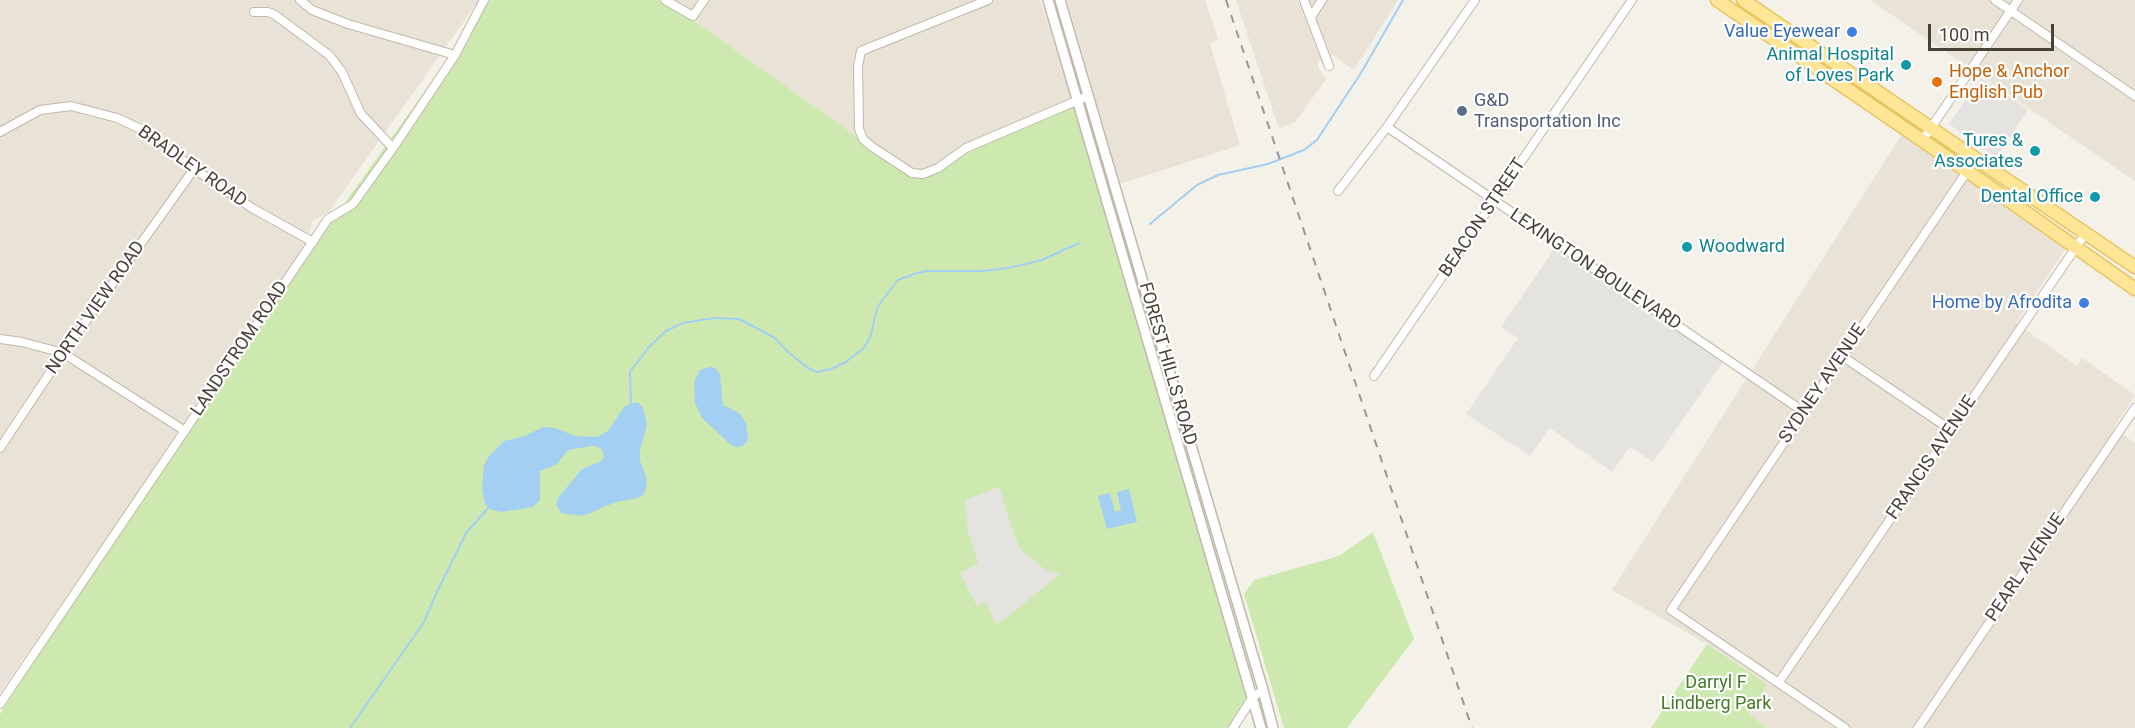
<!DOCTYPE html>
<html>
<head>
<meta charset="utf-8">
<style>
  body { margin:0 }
  #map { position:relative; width:2135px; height:728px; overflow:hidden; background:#f4f1e8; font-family:Roboto,sans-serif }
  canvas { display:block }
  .scale { position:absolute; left:1928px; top:24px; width:126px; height:27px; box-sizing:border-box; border:3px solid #484236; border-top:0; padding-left:8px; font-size:18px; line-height:21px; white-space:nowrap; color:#484236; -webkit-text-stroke:4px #fff; paint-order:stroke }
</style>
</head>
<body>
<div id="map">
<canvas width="2135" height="728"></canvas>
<div class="scale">100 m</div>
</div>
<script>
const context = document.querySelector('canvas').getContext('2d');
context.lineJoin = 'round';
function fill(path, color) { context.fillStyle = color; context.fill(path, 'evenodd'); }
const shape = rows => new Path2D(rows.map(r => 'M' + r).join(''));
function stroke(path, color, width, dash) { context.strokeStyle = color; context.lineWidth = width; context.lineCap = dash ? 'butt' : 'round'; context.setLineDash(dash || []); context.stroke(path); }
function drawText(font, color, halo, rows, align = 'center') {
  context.font = font + ' Roboto,sans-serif'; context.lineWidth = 4.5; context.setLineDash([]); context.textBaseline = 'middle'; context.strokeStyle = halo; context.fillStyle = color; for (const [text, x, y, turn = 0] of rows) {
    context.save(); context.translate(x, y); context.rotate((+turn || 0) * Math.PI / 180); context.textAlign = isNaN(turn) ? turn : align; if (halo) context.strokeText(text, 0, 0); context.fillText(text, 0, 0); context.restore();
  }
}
fill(shape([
  [0,0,479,0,328,213,313,220,304,247,295,264,0,693],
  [661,0,1040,0,1074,103,915,178,700,25],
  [1067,0,1205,0,1218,39,1210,44,1240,145,1120,184],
  [1236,0,1398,0,1354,70,1333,55,1319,61,1318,67,1322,74,1327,78,1295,122,1279,129],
  [1870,0,2135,0,2135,181],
  [1902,134,2066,248,2016,323,2077,366,2082,358,2135,395,2114,428,2135,443,2135,728,1767,728,1748,715,1767,684,1707,644,1612,590]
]), '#e8e3d6');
fill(shape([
  [490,0,661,0,700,25,915,178,1074,103,1250,700,1230,728,0,728,0,714,132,509,301,264],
  [1373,532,1414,639,1347,728,1284,728,1244,594,1254,580,1339,556],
  [1707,644,1767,684,1749,715,1767,728,1651,728]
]), '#cde9b0');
fill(shape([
  [1981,77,2028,110,1996,157,1949,124],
  [1557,245,1725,359,1653,462,1630,447,1612,472,1550,428,1530,456,1466,414,1518,338,1501,327],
  [999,487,1015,537,1021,550,1046,570,1060,574,1006,618,995,624,986,601,977,606,960,573,978,563,968,531,965,500]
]), '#e5e3e0');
fill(shape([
  [710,367,715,368,720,374,723,405,739,413,746,423,748,440,743,446,735,447,729,443,702,418,699,412,695,403,694,382,700,370],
  [635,402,640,404,643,408,647,424,640,450,640,461,646,476,647,484,644,494,638,498,616,502,583,516,561,513,556,504,559,497,582,469,600,462,604,457,602,450,598,447,592,446,568,450,557,464,540,471,540,500,533,507,501,512,489,509,485,504,482,488,484,465,489,456,504,441,525,436,543,427,555,428,575,436,597,437,608,431,624,407],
  [1129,489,1137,522,1107,529,1098,496,1110,493,1115,512,1121,510,1117,492]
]), '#a3cff2');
stroke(shape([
  [1150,224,1197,185,1218,175,1268,164,1304,150,1317,140,1361,73,1403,0],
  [631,406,630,372,649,347,666,331,683,323,714,318,739,319,775,338,787,351,808,368,817,372,831,369,846,362,864,348,870,337,878,306,898,280,917,273,927,271,982,271,1008,268,1042,260,1079,243],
  [350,728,424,622,436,594,466,533,490,506]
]), '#a3cff2', 2);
const minor = shape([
  [300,0,312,10,348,24,455,55],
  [665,0,693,16,704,0],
  [988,0,861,51,858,66,859,129,863,139,871,146,912,173,923,174,938,168,966,148,1088,96],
  [1304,0,1329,66],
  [1995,0,2135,96],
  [254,12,268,12,275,15,329,55,342,72,361,114,393,148],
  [1311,17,1322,0],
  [1387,127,1804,412],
  [0,132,40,110,71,106,117,118,145,131,194,169,252,208,313,242],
  [1922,141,2018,0],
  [1338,191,1387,127,1475,0],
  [0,339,22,342,63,353,185,431],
  [1842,356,1951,430],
  [1374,376,1632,0],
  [0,448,63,353,194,169],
  [1779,682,2085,234],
  [0,704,328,219,353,204,393,148,455,55,484,0],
  [1233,728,1253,697,1263,690],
  [1845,728,1671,610,1976,158],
  [1918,728,2135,408]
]);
const tertiary = shape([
  [1048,0,1261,728],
  [1060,0,1263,690,1273,728]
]);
const primary = shape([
  [1717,0,1967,171,2135,289],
  [1743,0,2135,267]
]);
stroke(minor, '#c0b9aa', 10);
stroke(tertiary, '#c0b9aa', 12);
stroke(primary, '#e7c563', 15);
stroke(minor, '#fff', 8);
stroke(tertiary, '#fff', 9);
stroke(primary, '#ffe596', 12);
stroke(shape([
  [1226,0,1472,728]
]), '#979797', 2, [8, 8]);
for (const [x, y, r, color] of [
  [1852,32,6,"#3f7fe0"],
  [1906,65,6,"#0f9aa8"],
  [1937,82,6,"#e8710a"],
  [1462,111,6,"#5c6f8a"],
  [2035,151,6,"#0f9aa8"],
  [2095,197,6,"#0f9aa8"],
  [1687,247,6,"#0f9aa8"],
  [2084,303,6,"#3f7fe0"]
]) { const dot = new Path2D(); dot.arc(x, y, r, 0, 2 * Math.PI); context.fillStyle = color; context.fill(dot); stroke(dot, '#fff', 2); }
drawText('18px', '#366cbe', '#fff', [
  ["Value Eyewear",1840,32],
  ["Home by Afrodita",2072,303]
], 'right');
drawText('18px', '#0d838f', '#fff', [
  ["Animal Hospital",1894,55],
  ["of Loves Park",1894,76],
  ["Tures &",2023,141],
  ["Associates",2023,162],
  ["Dental Office",2083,197],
  ["Woodward",1699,247,"left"]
], 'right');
drawText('18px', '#c56008', '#fff', [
  ["Hope & Anchor",1949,72],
  ["English Pub",1949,93]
], 'left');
drawText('18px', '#4e5e75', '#fff', [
  ["G&D",1474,101],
  ["Transportation Inc",1474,122]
], 'left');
drawText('18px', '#484236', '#fff', [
  ["BRADLEY ROAD",192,167,35],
  ["BEACON STREET",1483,218,-56],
  ["LEXINGTON BOULEVARD",1595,270,34],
  ["NORTH VIEW ROAD",96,308,-55],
  ["LANDSTROM ROAD",240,349,-56],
  ["FOREST HILLS ROAD",1167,364,74],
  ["SYDNEY AVENUE",1823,384,-56],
  ["FRANCIS AVENUE",1932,458,-56],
  ["PEARL AVENUE",2026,568,-56]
]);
drawText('18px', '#447c28', '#fff', [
  ["Darryl F",1716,683],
  ["Lindberg Park",1716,704]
]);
</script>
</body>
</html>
